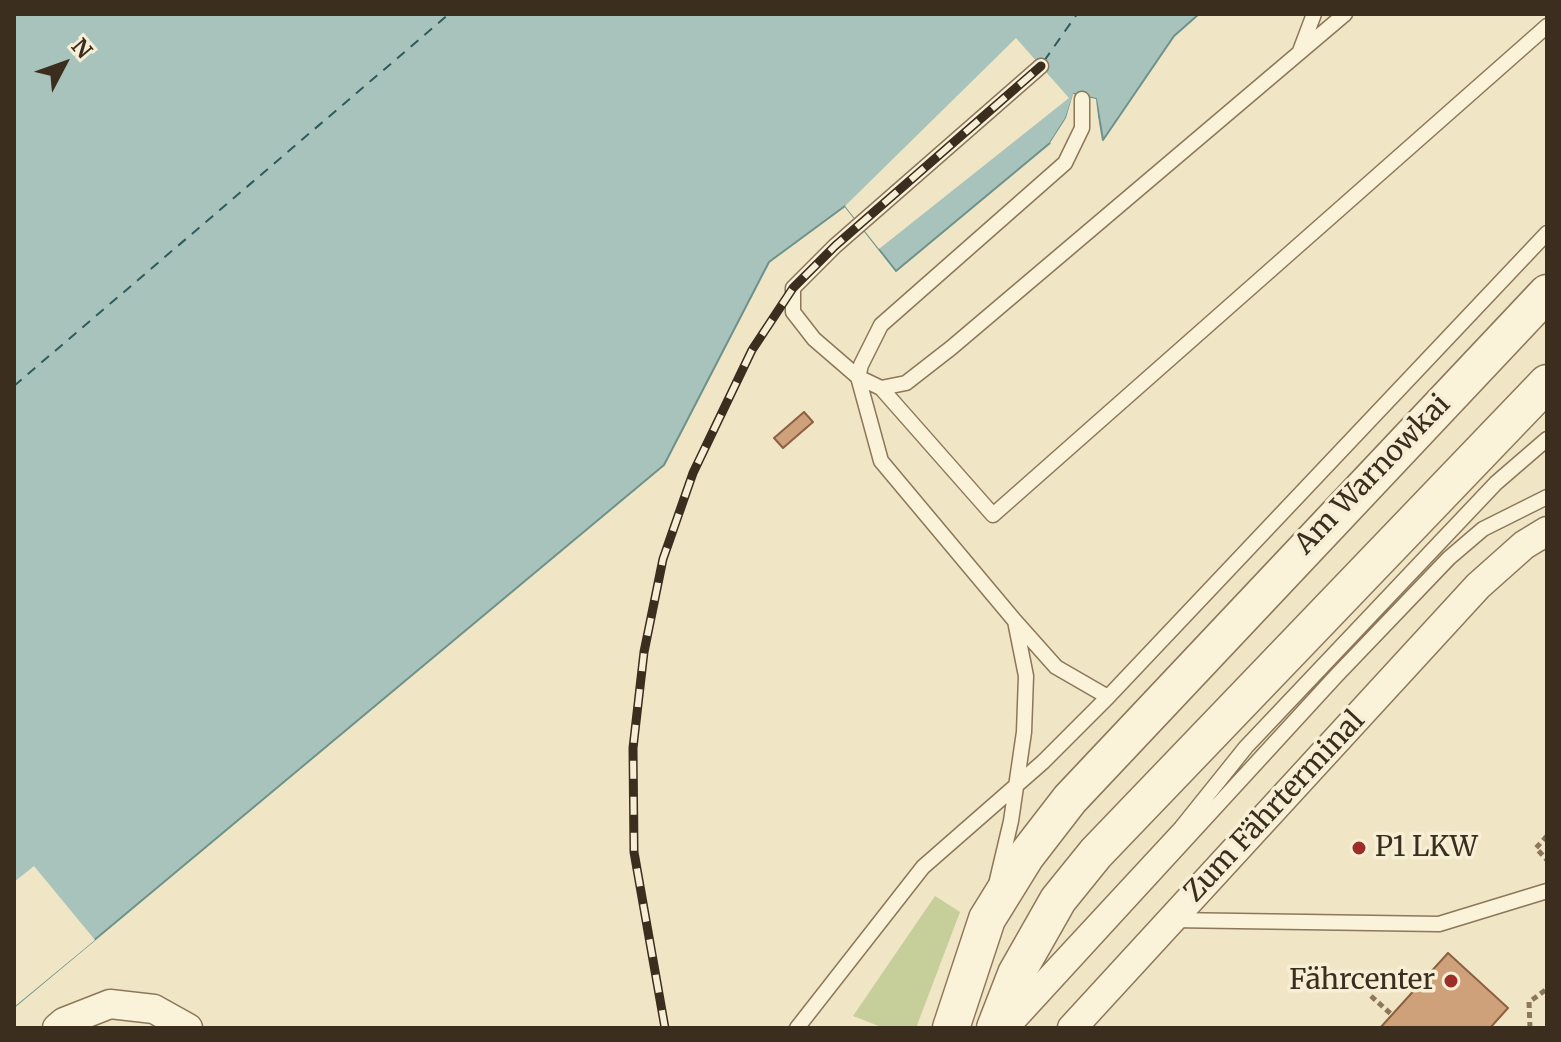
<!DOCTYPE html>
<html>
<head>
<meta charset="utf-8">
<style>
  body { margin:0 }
  #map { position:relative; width:1561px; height:1042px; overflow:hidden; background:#f0e5c5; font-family:Merriweather,serif }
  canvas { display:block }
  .frame { position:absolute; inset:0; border:16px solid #3b2e1f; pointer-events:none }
  .north { position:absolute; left:24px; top:24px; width:80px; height:80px; -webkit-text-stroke:6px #f7efd5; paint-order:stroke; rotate:49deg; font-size:22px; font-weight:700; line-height:32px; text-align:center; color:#3b2e1f }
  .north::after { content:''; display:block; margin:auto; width:28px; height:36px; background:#3b2e1f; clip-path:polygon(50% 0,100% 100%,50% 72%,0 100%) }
</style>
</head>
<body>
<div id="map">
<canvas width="1561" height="1042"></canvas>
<div class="frame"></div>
<div class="north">N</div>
</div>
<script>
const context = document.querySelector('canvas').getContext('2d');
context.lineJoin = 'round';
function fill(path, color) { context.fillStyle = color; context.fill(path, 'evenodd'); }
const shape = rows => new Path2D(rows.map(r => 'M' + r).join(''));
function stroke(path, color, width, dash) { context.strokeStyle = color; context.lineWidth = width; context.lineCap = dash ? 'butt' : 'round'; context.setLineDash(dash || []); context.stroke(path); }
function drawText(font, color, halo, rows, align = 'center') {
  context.font = font + ' Merriweather,serif'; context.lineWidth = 7; context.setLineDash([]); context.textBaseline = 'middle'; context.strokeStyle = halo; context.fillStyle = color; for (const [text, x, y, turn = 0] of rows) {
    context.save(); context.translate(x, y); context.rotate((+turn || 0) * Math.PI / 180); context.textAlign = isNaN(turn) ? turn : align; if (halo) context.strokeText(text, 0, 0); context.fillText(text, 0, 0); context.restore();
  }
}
fill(shape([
  [935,896,960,912,916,1028,884,1028,853,1016]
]), '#c6ce99');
const water = shape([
  [14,14,1199,14,1174,36,1103,140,1096,99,1074,94,1066,118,1050,143,896,271,845,206,769,262,664,465,14,1007,14,14]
]);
fill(water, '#a7c3bc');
stroke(water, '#6d928b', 2);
fill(shape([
  [1016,38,1069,98,879,249,845,206],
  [1073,94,1096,99,1101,144,1093,102,1076,98,1070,120,1054,145,1050,143,1066,118],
  [34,866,95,940,14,1007,14,882]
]), '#f0e5c5');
stroke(shape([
  [1044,61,1077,14],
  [14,386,449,14]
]), '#2e5b5b', 2, [10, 8]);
const building = shape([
  [804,412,813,422,783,448,774,438,804,412],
  [1448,953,1508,1008,1490,1028,1380,1028,1448,953]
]);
fill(building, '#cfa17a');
stroke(building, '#8c613f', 2);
const service = shape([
  [1300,51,1314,14],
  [1041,66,835,246,793,288,793,312,814,339,858,377,881,388,993,515,1547,26],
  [881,388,906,383,951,348,1345,14],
  [1015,621,1056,667,1108,697],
  [997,880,1011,821,1024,732,1026,676,1015,621,881,461,858,377,861,365,881,325,1065,163,1082,128,1082,99],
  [1171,920,1439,924,1547,891],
  [1017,1005,1181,828,1246,747,1496,483,1547,439],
  [797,1028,923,867,1043,762,1108,697,1547,233],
  [1013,1028,1336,676,1449,558,1483,529,1547,497]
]);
const minor = shape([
  [57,1028,64,1022,110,1004,154,1009,188,1028],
  [1072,1028,1478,586,1524,545,1547,531]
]);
const tertiary = shape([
  [951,1028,987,919,1026,856,1070,799,1547,293],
  [995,1028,1016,974,1058,900,1096,853,1547,383]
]);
stroke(service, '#8c775a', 17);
stroke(minor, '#8c775a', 31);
stroke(tertiary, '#8c775a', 39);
stroke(shape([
  [1547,836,1536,848,1547,860],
  [1371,996,1392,1015],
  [1530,1028,1529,1002,1547,989]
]), '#8c775a', 5, [6, 4]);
stroke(service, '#faf2d9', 14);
stroke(minor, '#faf2d9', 28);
stroke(tertiary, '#faf2d9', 36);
const rail = shape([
  [665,1028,634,852,633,748,644,652,663,559,693,473,752,350,793,288,835,246,1041,66]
]);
stroke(rail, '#3b2e1f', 9);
stroke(rail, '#f7efd5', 6, [18]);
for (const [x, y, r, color] of [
  [1359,848,8,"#9c2d29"],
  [1451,981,8,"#9c2d29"]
]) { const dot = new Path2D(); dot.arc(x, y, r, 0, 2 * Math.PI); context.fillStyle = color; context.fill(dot); stroke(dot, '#f7efd5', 3); }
drawText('28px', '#3b2e1f', '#f7efd5', [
  ["Am Warnowkai",1373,475,-46],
  ["Zum Fährterminal",1275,807,-47]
]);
drawText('28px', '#3b2e1f', '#f7efd5', [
  ["P1 LKW",1375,848],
  ["Fährcenter",1435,981,"right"]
], 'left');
</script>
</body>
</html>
